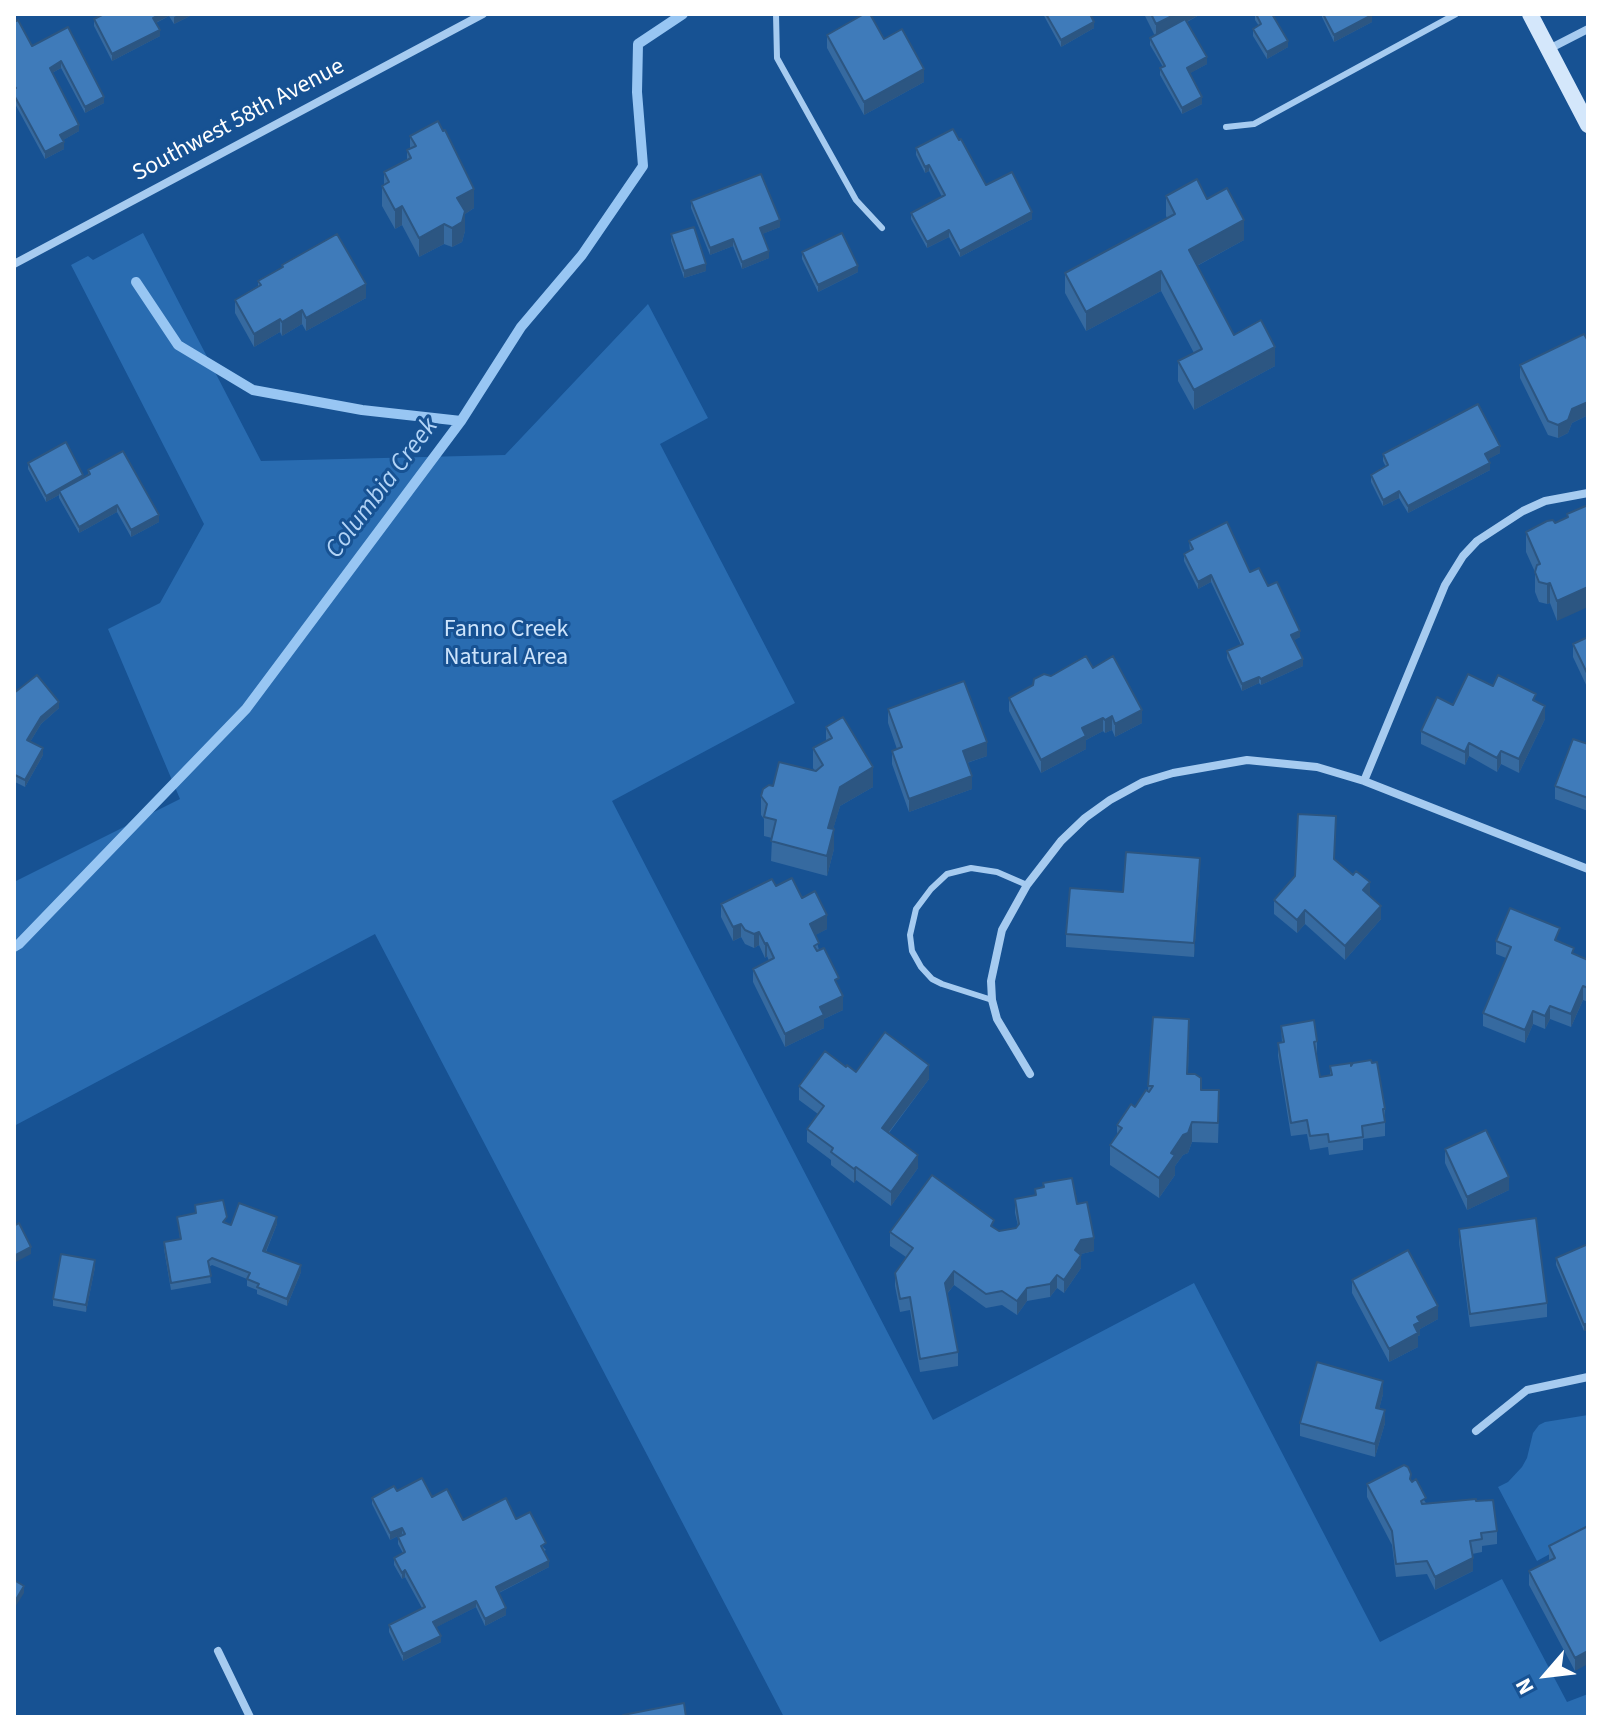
<!DOCTYPE html>
<html>
<head>
<meta charset="utf-8">
<style>
  body { margin:0 }
  #map { position:relative; width:1602px; height:1731px; overflow:hidden; background:#175293; font-family:"Source Sans 3",sans-serif }
  canvas { display:block }
  .frame { position:absolute; inset:0; border:16px solid #fff; pointer-events:none }
  .north { position:absolute; left:1506px; top:1635px; width:80px; height:80px; -webkit-text-stroke:6px #175293; paint-order:stroke; rotate:242deg; font-size:22px; font-weight:700; line-height:32px; text-align:center; color:#fff }
  .north::after { content:''; display:block; margin:auto; width:28px; height:36px; background:#fff; clip-path:polygon(50% 0,100% 100%,50% 72%,0 100%) }
</style>
</head>
<body>
<div id="map">
<canvas width="1602" height="1731"></canvas>
<div class="frame"></div>
<div class="north">N</div>
</div>
<script>
const context = document.querySelector('canvas').getContext('2d');
context.lineJoin = 'round';
function fill(path, color) { context.fillStyle = color; context.fill(path, 'evenodd'); }
const shape = rows => new Path2D(rows.map(r => 'M' + r).join(''));
function stroke(path, color, width, dash) { context.strokeStyle = color; context.lineWidth = width; context.lineCap = dash ? 'butt' : 'round'; context.setLineDash(dash || []); context.stroke(path); }
function drawText(font, color, halo, rows, align = 'center') {
  context.font = font + ' "Source Sans 3",sans-serif'; context.lineWidth = 6; context.setLineDash([]); context.textBaseline = 'middle'; context.strokeStyle = halo; context.fillStyle = color; for (const [text, x, y, turn = 0] of rows) {
    context.save(); context.translate(x, y); context.rotate((+turn || 0) * Math.PI / 180); context.textAlign = isNaN(turn) ? turn : align; if (halo) context.strokeText(text, 0, 0); context.fillText(text, 0, 0); context.restore();
  }
}
fill(shape([
  [143,233,261,461,505,455,648,304,708,418,660,444,795,703,612,801,933,1420,1194,1283,1380,1642,1502,1579,1567,1702,1588,1694,1588,1717,784,1717,375,934,14,1126,14,882,180,799,108,629,160,603,204,524,71,265,88,256,93,260],
  [1588,1415,1588,1533,1537,1561,1498,1487,1508,1482,1522,1467,1527,1458,1533,1433,1539,1425,1545,1422]
]), '#296cb1');
stroke(shape([
  [136,282,178,345,253,390,362,410,461,421],
  [14,947,19,944,246,709,461,421,521,327,582,255,643,166,637,92,638,44,683,14]
]), '#98c6f3', 10);
stroke(shape([
  [776,14,777,58,856,200,882,228],
  [1226,127,1254,124,1456,14],
  [992,1000,942,984,932,979,921,967,912,951,910,935,916,909,931,889,947,874,971,868,997,872,1027,885]
]), '#a6cbf0', 6);
stroke(shape([
  [1549,49,1588,29],
  [14,264,483,14],
  [1364,781,1445,585,1463,556,1477,541,1523,511,1545,501,1588,493],
  [1030,1074,997,1019,992,1000,991,981,1002,930,1027,885,1061,841,1085,818,1110,800,1143,782,1173,773,1247,760,1317,767,1364,781,1588,869],
  [1476,1431,1527,1390,1588,1377],
  [218,1651,250,1717]
]), '#a6cbf0', 8);
stroke(shape([
  [1530,14,1588,125]
]), '#d4e7fb', 16);
fill(shape([
  [104,14,194,14,174,24,169,16,156,23,160,36,112,61,94,26,94,19],
  [1043,14,1090,14,1094,28,1061,47],
  [1144,14,1201,14,1187,22,1207,64,1190,73,1202,104,1182,114,1160,75,1160,68,1163,67,1150,45,1150,38,1155,36],
  [1255,14,1288,47,1267,59,1253,36,1253,29,1259,26,1255,20],
  [1322,14,1371,14,1372,22,1334,42,1322,17],
  [14,22,32,46,68,27,104,103,85,113,61,68,52,73,79,131,63,140,64,149,45,159,14,102],
  [827,35,924,82,864,115,827,48],
  [410,136,474,208,465,214,465,231,462,242,452,247,444,244,419,257,402,225,395,229,382,206,382,186,384,185,384,172,407,160,407,150,410,148],
  [916,148,986,185,1032,219,960,257,949,237,927,248,911,219,911,213,942,197,929,171,925,173,916,155],
  [1166,196,1207,199,1244,240,1197,266,1234,335,1275,366,1194,410,1178,381,1178,361,1194,353,1161,291,1086,331,1065,293,1065,273,1167,218,1166,216],
  [691,201,780,227,762,234,769,258,742,269,733,246,710,255,691,208],
  [671,234,706,271,684,278,671,241],
  [802,252,858,272,818,292,802,259],
  [282,265,366,298,306,331,302,324,282,336,280,332,254,347,235,313,235,300,258,286,258,281,282,268],
  [1588,341,1588,415,1572,423,1568,433,1558,438,1548,435,1520,378,1520,365],
  [1500,453,1488,459,1490,470,1408,513,1399,498,1383,506,1371,482,1371,475,1386,467,1383,461,1383,454],
  [28,463,83,477,88,475,88,470,159,522,131,537,117,512,79,533,59,498,59,495,46,502,28,469],
  [1588,505,1557,621,1550,603,1547,604,1539,602,1535,592,1535,572,1526,552,1526,532,1555,523,1567,518,1567,514],
  [1189,541,1250,572,1268,586,1300,637,1294,640,1303,666,1261,685,1259,683,1242,691,1227,658,1227,651,1241,645,1211,582,1198,589,1184,561,1184,554,1190,551],
  [1588,637,1588,689,1573,657,1573,644],
  [1093,668,1142,723,1115,737,1112,730,1105,733,1103,731,1086,740,1086,749,1041,773,1009,711,1009,698,1051,676],
  [1493,686,1536,702,1545,719,1519,773,1501,764,1497,772,1469,756,1465,765,1421,744,1421,731,1453,705],
  [14,693,59,708,41,724,30,742,43,755,25,787,15,782,14,784],
  [888,709,987,756,967,763,972,789,909,812,892,764,892,751,897,749,888,723],
  [826,727,873,787,840,806,833,829,834,849,827,876,771,861,772,838,764,836,764,819,761,815,761,796,773,786,815,771,813,768,813,748,826,741],
  [1588,744,1588,811,1555,799,1555,786],
  [1335,859,1370,896,1381,919,1345,960,1305,924,1297,933,1274,914,1274,900],
  [1200,871,1194,957,1066,947,1066,934,1123,892],
  [776,886,802,898,827,929,815,935,819,950,839,988,843,1010,824,1019,824,1028,785,1047,753,982,753,969,769,961,767,956,765,958,759,945,754,948,745,944,741,937,733,941,721,917,721,904],
  [1496,941,1560,941,1574,954,1588,960,1588,1002,1583,1000,1571,1027,1550,1019,1545,1029,1533,1024,1525,1043,1483,1026,1483,1013,1506,958,1496,954],
  [1153,1017,1189,1038,1188,1074,1219,1110,1218,1143,1192,1142,1188,1153,1183,1155,1175,1166,1175,1175,1159,1198,1110,1165,1110,1145,1117,1135,1117,1125,1135,1107,1148,1091],
  [1281,1026,1317,1041,1317,1054,1316,1054,1320,1077,1330,1076,1330,1066,1351,1066,1385,1109,1385,1136,1363,1139,1363,1150,1329,1155,1328,1147,1310,1150,1307,1134,1291,1136,1278,1056,1278,1043,1282,1042],
  [846,1067,856,1072,929,1079,889,1133,918,1168,891,1206,856,1180,854,1183,831,1165,831,1160,807,1142,807,1129,818,1114,799,1100,799,1086],
  [1445,1149,1509,1190,1467,1210,1445,1163],
  [1043,1183,1077,1204,1094,1251,1081,1254,1081,1268,1064,1293,1057,1288,1050,1297,1027,1301,1017,1315,1002,1305,986,1308,954,1285,947,1294,958,1352,958,1366,920,1372,910,1310,900,1312,895,1286,895,1273,906,1257,890,1246,890,1232,994,1228,999,1231,1016,1228,1018,1226,1015,1213,1015,1199,1035,1196,1035,1189,1043,1187],
  [195,1205,231,1225,277,1224,266,1252,301,1272,287,1306,257,1294,257,1290,247,1286,247,1279,212,1265,209,1267,211,1283,171,1290,164,1249,164,1242,180,1239,177,1217,195,1213],
  [1459,1229,1547,1303,1547,1317,1470,1327,1459,1242],
  [1588,1244,1588,1330,1584,1331,1556,1265,1556,1258],
  [95,1267,86,1312,53,1306,53,1299],
  [1352,1280,1438,1319,1420,1329,1420,1335,1418,1336,1418,1347,1389,1362,1352,1293],
  [1383,1394,1379,1409,1385,1423,1375,1457,1300,1436,1300,1423],
  [1411,1481,1426,1503,1476,1501,1497,1531,1497,1544,1482,1546,1482,1552,1472,1554,1473,1571,1435,1590,1427,1574,1396,1577,1392,1545,1367,1497,1367,1484],
  [397,1491,432,1497,463,1520,516,1519,546,1550,544,1551,549,1567,499,1593,506,1615,485,1626,476,1607,436,1627,441,1642,403,1661,389,1632,389,1625,422,1608,405,1577,402,1579,394,1565,394,1558,403,1553,398,1544,398,1537,402,1534,390,1540,372,1504,372,1498],
  [1588,1526,1575,1671,1529,1585,1529,1571,1549,1561,1549,1546]
]), '#366aa0');
fill(shape([
  [160,14,169,14,169,16,153,24,153,18],
  [180,14,194,14,174,24,174,17],
  [1176,14,1201,14,1156,38,1156,24],
  [1372,15,1372,22,1334,42,1334,35],
  [1094,22,1094,28,1061,47,1061,40],
  [160,30,160,36,112,61,112,54],
  [1288,41,1288,47,1267,59,1267,52],
  [1207,57,1207,64,1187,75,1187,68],
  [61,61,61,68,50,74,50,68],
  [924,69,924,82,864,115,864,102],
  [104,97,104,103,85,113,85,107],
  [1202,97,1202,104,1182,114,1182,108],
  [79,125,79,131,60,142,60,135],
  [64,142,64,149,45,159,45,152],
  [929,165,929,171,925,173,925,167],
  [474,189,474,208,465,214,465,231,462,242,452,247,452,228,457,198],
  [402,206,402,225,395,229,395,210],
  [1032,212,1032,219,960,257,960,251],
  [780,220,780,227,760,235,760,228],
  [1244,220,1244,240,1189,270,1189,250],
  [444,224,444,244,419,257,419,238],
  [949,230,949,237,927,248,927,242],
  [733,239,733,246,710,255,710,248],
  [769,251,769,258,742,269,742,262],
  [706,264,706,271,684,278,684,271],
  [858,266,858,272,818,292,818,285],
  [1161,271,1161,291,1086,331,1086,312],
  [366,284,366,298,306,331,306,318],
  [302,310,302,324,282,336,282,322],
  [280,319,280,332,254,347,254,334],
  [1275,347,1275,366,1194,410,1194,390],
  [1588,402,1588,415,1572,423,1568,433,1558,438,1558,425,1572,409],
  [1500,446,1500,453,1485,461,1485,454],
  [1490,463,1490,470,1408,513,1408,506],
  [83,475,83,482,59,491,59,495,46,502,46,496],
  [1399,491,1399,498,1383,506,1383,500],
  [117,505,117,512,79,533,79,527],
  [159,515,159,522,131,537,131,530],
  [1211,575,1211,582,1198,589,1198,582],
  [1550,583,1550,603,1547,604,1547,584],
  [1588,587,1588,607,1557,621,1557,601],
  [1300,631,1300,637,1291,642,1291,635],
  [1303,659,1303,666,1261,685,1261,679],
  [1259,677,1259,683,1242,691,1242,684],
  [59,702,59,708,41,724,27,747,27,740,41,717],
  [1545,706,1545,719,1519,773,1519,759],
  [1142,710,1142,723,1115,737,1115,724],
  [1112,716,1112,730,1105,733,1105,720],
  [1103,718,1103,731,1086,740,1086,749,1041,773,1041,760,1082,728],
  [987,742,987,756,963,764,963,751],
  [1469,743,1469,756,1465,765,1465,752],
  [43,748,43,755,25,787,25,780],
  [1501,751,1501,764,1497,772,1497,758],
  [873,767,873,787,840,806,828,847,828,828,840,787],
  [972,776,972,789,909,812,909,799],
  [834,829,834,849,827,876,827,856],
  [1200,858,1200,871,1194,957,1194,943],
  [1370,882,1370,896,1363,904,1363,890],
  [1381,906,1381,919,1345,960,1345,946],
  [1305,910,1305,924,1297,933,1297,920],
  [827,915,827,929,810,938,810,924],
  [741,924,741,937,733,941,733,927],
  [759,932,759,945,754,948,754,934],
  [767,943,767,956,765,958,765,944],
  [1583,986,1583,1000,1571,1027,1571,1014],
  [843,996,843,1010,824,1019,824,1028,785,1047,785,1034,820,1007],
  [1550,1006,1550,1019,1545,1029,1545,1016],
  [1533,1011,1533,1024,1525,1043,1525,1030],
  [929,1065,929,1079,882,1141,882,1128],
  [1192,1122,1192,1142,1188,1153,1183,1155,1175,1166,1175,1175,1159,1198,1159,1178,1171,1153],
  [918,1155,918,1168,891,1206,891,1192],
  [856,1167,856,1180,854,1183,854,1169],
  [1509,1177,1509,1190,1467,1210,1467,1197],
  [277,1217,277,1224,263,1258,263,1251],
  [1094,1238,1094,1251,1081,1254,1076,1263,1081,1255,1081,1268,1064,1293,1064,1280,1075,1250,1081,1240],
  [31,1247,31,1254,14,1263,14,1256],
  [95,1260,95,1267,86,1312,86,1305],
  [301,1265,301,1272,287,1306,287,1299],
  [954,1271,954,1285,945,1296,945,1283],
  [1057,1275,1057,1288,1050,1297,1050,1284],
  [1027,1288,1027,1301,1017,1315,1017,1301],
  [1438,1306,1438,1319,1420,1329,1420,1335,1418,1336,1418,1347,1389,1362,1389,1349,1414,1325,1417,1317],
  [1588,1323,1588,1330,1584,1331,1584,1325],
  [1383,1381,1383,1394,1376,1421,1376,1408],
  [1385,1410,1385,1423,1375,1457,1375,1444],
  [402,1528,402,1534,390,1540,390,1533],
  [1473,1558,1473,1571,1435,1590,1435,1577],
  [549,1561,549,1567,496,1594,496,1587],
  [405,1570,405,1577,402,1579,402,1573],
  [24,1586,24,1593,14,1609,14,1603],
  [476,1601,476,1607,433,1629,433,1622],
  [506,1608,506,1615,485,1626,485,1619],
  [441,1636,441,1642,403,1661,403,1654],
  [1588,1651,1588,1664,1575,1671,1575,1658]
]), '#2c5682');
const building = shape([
  [104,14,160,14,153,18,160,30,112,54,94,19,104,14],
  [864,14,870,14,884,39,902,29,924,69,864,102,827,35,864,14],
  [1046,14,1090,14,1094,22,1061,40,1046,14],
  [1151,14,1176,14,1156,24,1151,14],
  [1256,14,1272,14,1288,41,1267,52,1253,29,1261,24,1256,14],
  [1323,14,1371,14,1372,15,1334,35,1323,14],
  [1185,19,1207,57,1187,68,1202,97,1182,108,1160,68,1165,66,1150,38,1185,19],
  [18,20,32,46,68,27,104,97,85,107,61,61,50,68,79,125,60,135,64,142,45,152,14,95,14,89,16,88,14,86,14,22,18,20],
  [438,121,443,131,445,130,474,189,457,198,465,211,462,222,452,228,444,224,419,238,402,206,395,210,382,186,389,182,384,172,411,158,407,150,416,146,410,136,438,121],
  [953,129,959,140,961,139,986,185,1012,172,1032,212,960,251,949,230,927,242,911,213,945,195,929,165,925,167,916,148,953,129],
  [761,174,780,220,760,228,769,251,742,262,733,239,710,248,691,201,761,174],
  [1197,179,1207,199,1227,188,1244,220,1189,250,1234,335,1261,320,1275,347,1194,390,1178,361,1202,349,1161,271,1086,312,1065,273,1175,214,1166,196,1197,179],
  [694,227,706,264,684,271,671,234,694,227],
  [842,233,858,266,818,285,802,252,842,233],
  [337,234,366,284,306,318,302,310,282,322,280,319,254,334,235,300,261,285,258,281,283,267,282,265,337,234],
  [1584,334,1588,341,1588,402,1572,409,1568,420,1558,425,1548,421,1520,365,1584,334],
  [1478,404,1500,446,1485,454,1490,463,1408,506,1399,491,1383,500,1371,475,1388,465,1383,454,1478,404],
  [66,442,83,475,46,496,28,463,66,442],
  [123,451,159,515,131,530,117,505,79,527,59,491,90,474,88,470,123,451],
  [1588,505,1588,587,1557,601,1550,583,1547,584,1539,582,1535,572,1537,565,1540,564,1526,532,1547,521,1553,520,1555,523,1568,517,1567,514,1588,505],
  [1227,522,1250,572,1259,568,1268,586,1277,582,1300,631,1291,635,1303,659,1261,679,1259,677,1242,684,1227,651,1243,644,1211,575,1198,582,1184,554,1193,549,1189,541,1227,522],
  [1588,637,1588,675,1573,644,1588,637],
  [1086,656,1093,668,1113,656,1142,710,1115,724,1112,716,1105,720,1103,718,1082,728,1086,736,1041,760,1009,698,1033,685,1034,679,1044,674,1051,676,1086,656],
  [1468,674,1493,686,1498,675,1536,694,1533,700,1545,706,1519,759,1501,751,1497,758,1469,743,1465,752,1421,731,1437,697,1453,705,1468,674],
  [37,675,59,702,41,717,27,740,43,748,25,780,15,775,14,778,14,693,37,675],
  [964,681,987,742,963,751,972,776,909,799,892,751,902,747,888,709,964,681],
  [843,717,873,767,840,787,828,828,834,829,827,856,771,841,776,820,764,817,767,804,761,796,763,789,769,785,773,786,779,762,816,771,823,765,813,748,832,738,826,727,843,717],
  [1573,739,1588,744,1588,798,1555,786,1573,739],
  [1298,814,1336,816,1334,859,1353,875,1356,871,1370,882,1363,890,1381,906,1345,946,1305,910,1297,920,1274,900,1295,876,1298,814],
  [1126,852,1200,858,1194,943,1066,934,1070,888,1123,892,1126,852],
  [792,878,802,898,815,891,827,915,810,924,819,943,814,946,817,951,824,948,839,978,835,980,843,996,820,1007,824,1015,785,1034,753,969,774,958,767,943,765,944,759,932,754,934,745,930,741,924,733,927,721,904,772,879,776,886,792,878],
  [1510,908,1560,928,1555,940,1574,948,1572,953,1588,960,1588,988,1583,986,1571,1014,1550,1006,1545,1016,1533,1011,1525,1030,1483,1013,1511,947,1496,941,1510,908],
  [1153,1017,1189,1019,1187,1074,1195,1074,1201,1078,1201,1090,1219,1090,1218,1123,1192,1122,1188,1133,1183,1135,1171,1153,1175,1155,1159,1178,1110,1145,1122,1128,1117,1125,1131,1104,1135,1107,1146,1090,1149,1092,1153,1086,1148,1086,1153,1017],
  [1314,1020,1317,1041,1314,1042,1320,1077,1332,1075,1330,1066,1351,1063,1351,1066,1353,1063,1371,1060,1372,1063,1377,1062,1385,1109,1383,1109,1385,1122,1362,1126,1363,1137,1329,1142,1328,1134,1310,1136,1307,1120,1291,1123,1278,1043,1284,1042,1281,1026,1314,1020],
  [885,1032,929,1065,882,1128,918,1155,891,1192,856,1167,854,1169,831,1152,833,1148,807,1129,824,1106,799,1086,825,1051,846,1067,847,1065,856,1072,885,1032],
  [1486,1130,1509,1177,1467,1197,1445,1149,1486,1130],
  [932,1175,994,1220,991,1226,999,1231,1016,1228,1019,1224,1015,1199,1036,1195,1035,1189,1044,1187,1043,1183,1072,1178,1077,1204,1087,1202,1094,1238,1081,1240,1075,1250,1081,1255,1064,1280,1057,1275,1050,1284,1027,1288,1017,1301,1002,1291,986,1294,954,1271,945,1283,958,1352,920,1359,910,1297,900,1299,895,1273,913,1248,890,1232,932,1175],
  [223,1200,227,1217,223,1222,231,1225,239,1203,277,1217,263,1251,301,1265,287,1299,257,1287,259,1284,247,1279,250,1273,212,1258,208,1261,211,1276,171,1283,164,1242,181,1239,177,1217,196,1213,195,1205,223,1200],
  [1536,1218,1547,1303,1470,1314,1459,1229,1536,1218],
  [19,1223,31,1247,14,1256,14,1226,19,1223],
  [1588,1244,1588,1323,1584,1325,1556,1258,1588,1244],
  [1408,1250,1438,1306,1417,1317,1420,1322,1414,1325,1418,1333,1389,1349,1352,1280,1408,1250],
  [61,1254,95,1260,86,1305,53,1299,61,1254],
  [1317,1362,1383,1381,1376,1408,1385,1410,1375,1444,1300,1423,1317,1362],
  [1404,1465,1408,1467,1411,1474,1410,1479,1412,1482,1416,1479,1426,1498,1421,1501,1422,1504,1476,1499,1476,1501,1493,1500,1497,1531,1481,1533,1482,1539,1470,1541,1473,1558,1435,1577,1427,1561,1396,1564,1392,1531,1367,1484,1404,1465],
  [422,1478,432,1497,447,1489,463,1520,506,1498,516,1519,530,1512,546,1543,541,1546,549,1561,496,1587,506,1608,485,1619,476,1601,433,1622,441,1636,403,1654,389,1625,425,1607,405,1570,402,1573,394,1558,405,1552,398,1537,405,1534,402,1528,390,1533,372,1498,394,1486,397,1491,422,1478],
  [1588,1526,1588,1651,1575,1658,1529,1571,1555,1558,1549,1546,1588,1526],
  [14,1580,24,1586,14,1603,14,1580],
  [684,1703,686,1717,623,1717,623,1715,684,1703]
]);
fill(building, '#3f7bba');
stroke(building, '#2c5682', 2);
drawText('24px', '#fff', '#175293', [
  ["Southwest 58th Avenue",239,121,-28]
]);
drawText('24px', '#cde4fc', '#175293', [
  ["Fanno Creek",506,631],
  ["Natural Area",506,659]
]);
drawText('italic 26px', '#b2d4f7', '#175293', [
  ["Columbia Creek",383,489,-53]
]);
</script>
</body>
</html>
